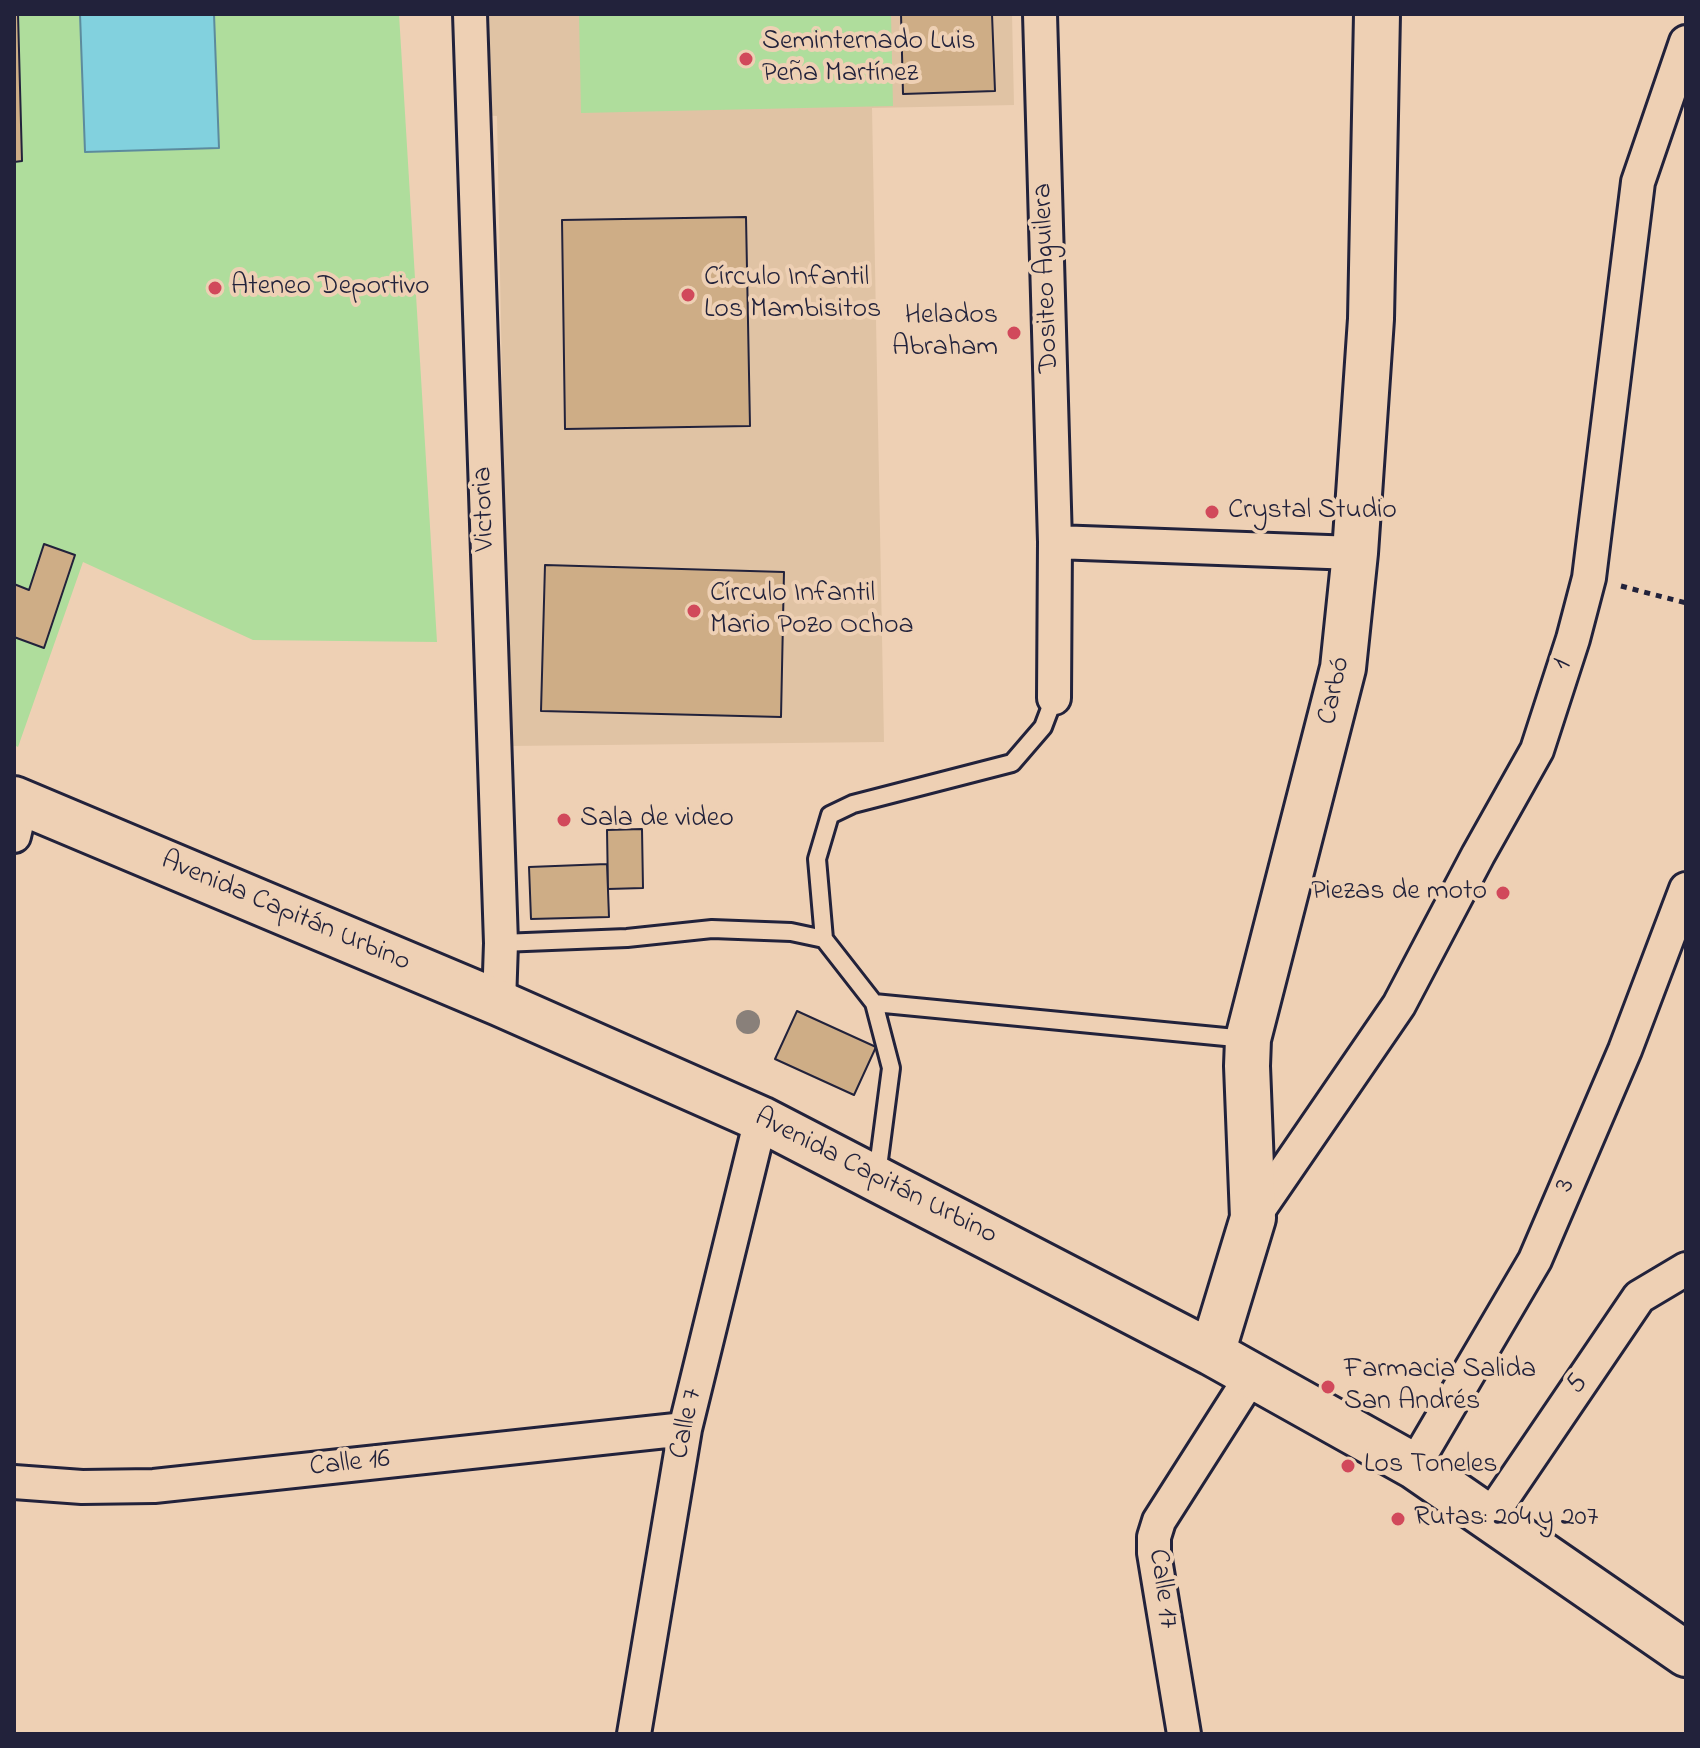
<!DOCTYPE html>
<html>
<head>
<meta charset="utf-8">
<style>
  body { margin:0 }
  #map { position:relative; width:1700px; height:1748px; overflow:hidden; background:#eed0b4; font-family:"Indie Flower",sans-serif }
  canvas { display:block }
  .frame { position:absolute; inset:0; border:16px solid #22223b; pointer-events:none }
</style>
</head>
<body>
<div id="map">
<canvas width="1700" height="1748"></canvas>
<div class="frame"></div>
</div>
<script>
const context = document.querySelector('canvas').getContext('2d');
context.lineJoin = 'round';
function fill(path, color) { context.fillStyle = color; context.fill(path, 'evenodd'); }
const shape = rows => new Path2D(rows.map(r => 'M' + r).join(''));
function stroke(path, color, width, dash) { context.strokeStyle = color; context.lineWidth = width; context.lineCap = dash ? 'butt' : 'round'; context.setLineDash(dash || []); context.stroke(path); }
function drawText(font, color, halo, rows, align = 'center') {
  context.font = font + ' "Indie Flower",sans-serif'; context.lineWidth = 8; context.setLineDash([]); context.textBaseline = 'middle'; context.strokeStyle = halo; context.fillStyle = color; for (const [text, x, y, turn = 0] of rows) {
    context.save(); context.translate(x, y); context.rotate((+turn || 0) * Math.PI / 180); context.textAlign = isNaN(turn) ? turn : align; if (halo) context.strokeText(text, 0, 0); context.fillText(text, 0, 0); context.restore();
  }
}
fill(shape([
  [477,14,1012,14,1014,105,872,108,884,742,509,746,497,116,479,115]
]), '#e0c3a4');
fill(shape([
  [14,14,399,14,437,642,253,640,83,562,18,747,14,745],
  [579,14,891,14,893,106,581,113]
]), '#afdd9c');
const water = shape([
  [80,14,214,14,219,148,85,152,80,14]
]);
fill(water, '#82d1de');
stroke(water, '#5c8b9d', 2);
const building = shape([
  [14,14,18,14,22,161,14,162,14,14],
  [901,14,992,14,995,91,903,94,901,14],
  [746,217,750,426,565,429,562,220,746,217],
  [44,544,75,555,44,648,14,637,14,584,29,590,44,544],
  [545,565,784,572,781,717,541,711,545,565],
  [642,829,643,888,608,889,607,830,642,829],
  [607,864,609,917,531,919,529,867,607,864],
  [797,1011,876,1047,854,1095,775,1059,797,1011]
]);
fill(building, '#cead86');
stroke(building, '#22223b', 2);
const lane = shape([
  [501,943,627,938,712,929,791,932,824,939],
  [874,1003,1246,1039],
  [877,1175,891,1068,874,1003,824,939,817,859,830,815,853,804,1012,763,1043,727,1054,698]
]);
const street = shape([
  [470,14,501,943,499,1003],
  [1040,14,1055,542,1054,698],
  [1055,542,1355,553],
  [14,836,22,802],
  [1253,1218,1399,1005,1478,855,1537,750,1573,639,1589,578,1638,182,1686,42],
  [1414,1466,1535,1260,1625,1050,1686,889],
  [14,1482,82,1487,154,1486,685,1429],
  [1489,1518,1639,1297,1686,1269],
  [634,1734,685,1429,761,1119],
  [1184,1734,1154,1553,1154,1537,1159,1521,1252,1375]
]);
const secondary = shape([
  [14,799,499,1003,761,1119,1212,1353,1414,1466,1686,1654],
  [1212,1353,1253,1218,1247,1066,1248,1039,1343,668,1355,553,1371,319,1377,14]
]);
stroke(lane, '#22223b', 22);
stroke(street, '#22223b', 38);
stroke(secondary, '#22223b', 50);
stroke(shape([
  [1621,586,1686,603]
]), '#22223b', 5, [6, 6]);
stroke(lane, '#eed0b4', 16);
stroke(street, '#eed0b4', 32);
stroke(secondary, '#eed0b4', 44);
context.fillStyle = '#89807a';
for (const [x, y] of [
  [748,1022]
]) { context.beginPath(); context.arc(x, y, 12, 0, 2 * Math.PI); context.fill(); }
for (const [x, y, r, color] of [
  [746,59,8,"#d1495b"],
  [215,288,8,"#d1495b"],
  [688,295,8,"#d1495b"],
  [1014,333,8,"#d1495b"],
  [1212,512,8,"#d1495b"],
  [694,611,8,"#d1495b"],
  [564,820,8,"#d1495b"],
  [1503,893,8,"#d1495b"],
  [1328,1387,8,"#d1495b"],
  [1348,1466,8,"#d1495b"],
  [1398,1519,8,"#d1495b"]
]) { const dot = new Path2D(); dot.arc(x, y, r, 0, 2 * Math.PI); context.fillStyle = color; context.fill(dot); stroke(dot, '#eed0b4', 3); }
drawText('28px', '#22223b', '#eed0b4', [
  ["Seminternado Luis",762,43],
  ["Peña Martínez",762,75],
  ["Círculo Infantil",704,279],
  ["Los Mambisitos",704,311],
  ["Ateneo Deportivo",231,288],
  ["Helados",998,317,"right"],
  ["Abraham",998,349,"right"],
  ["Crystal Studio",1228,512],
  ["Círculo Infantil",710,595],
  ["Mario Pozo Ochoa",710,627],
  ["Sala de video",580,820],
  ["Piezas de moto",1487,893,"right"],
  ["Farmacia Salida",1344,1371],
  ["San Andrés",1344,1403],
  ["Los Toneles",1364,1466],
  ["Rutas: 204 y 207",1414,1519]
], 'left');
drawText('28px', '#22223b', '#eed0b4', [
  ["Dositeo Aguilera",1048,278,-92],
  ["Victoria",486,509,-92],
  ["1",1564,665,-72],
  ["Carbó",1336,691,-78],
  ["Avenida Capitán Urbino",285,913,23],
  ["Avenida Capitán Urbino",875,1178,27],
  ["3",1567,1186,-67],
  ["5",1579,1385,-56],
  ["Calle 7",688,1424,-78],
  ["Calle 16",350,1465,-6],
  ["Calle 17",1161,1589,82]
]);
</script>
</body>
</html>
